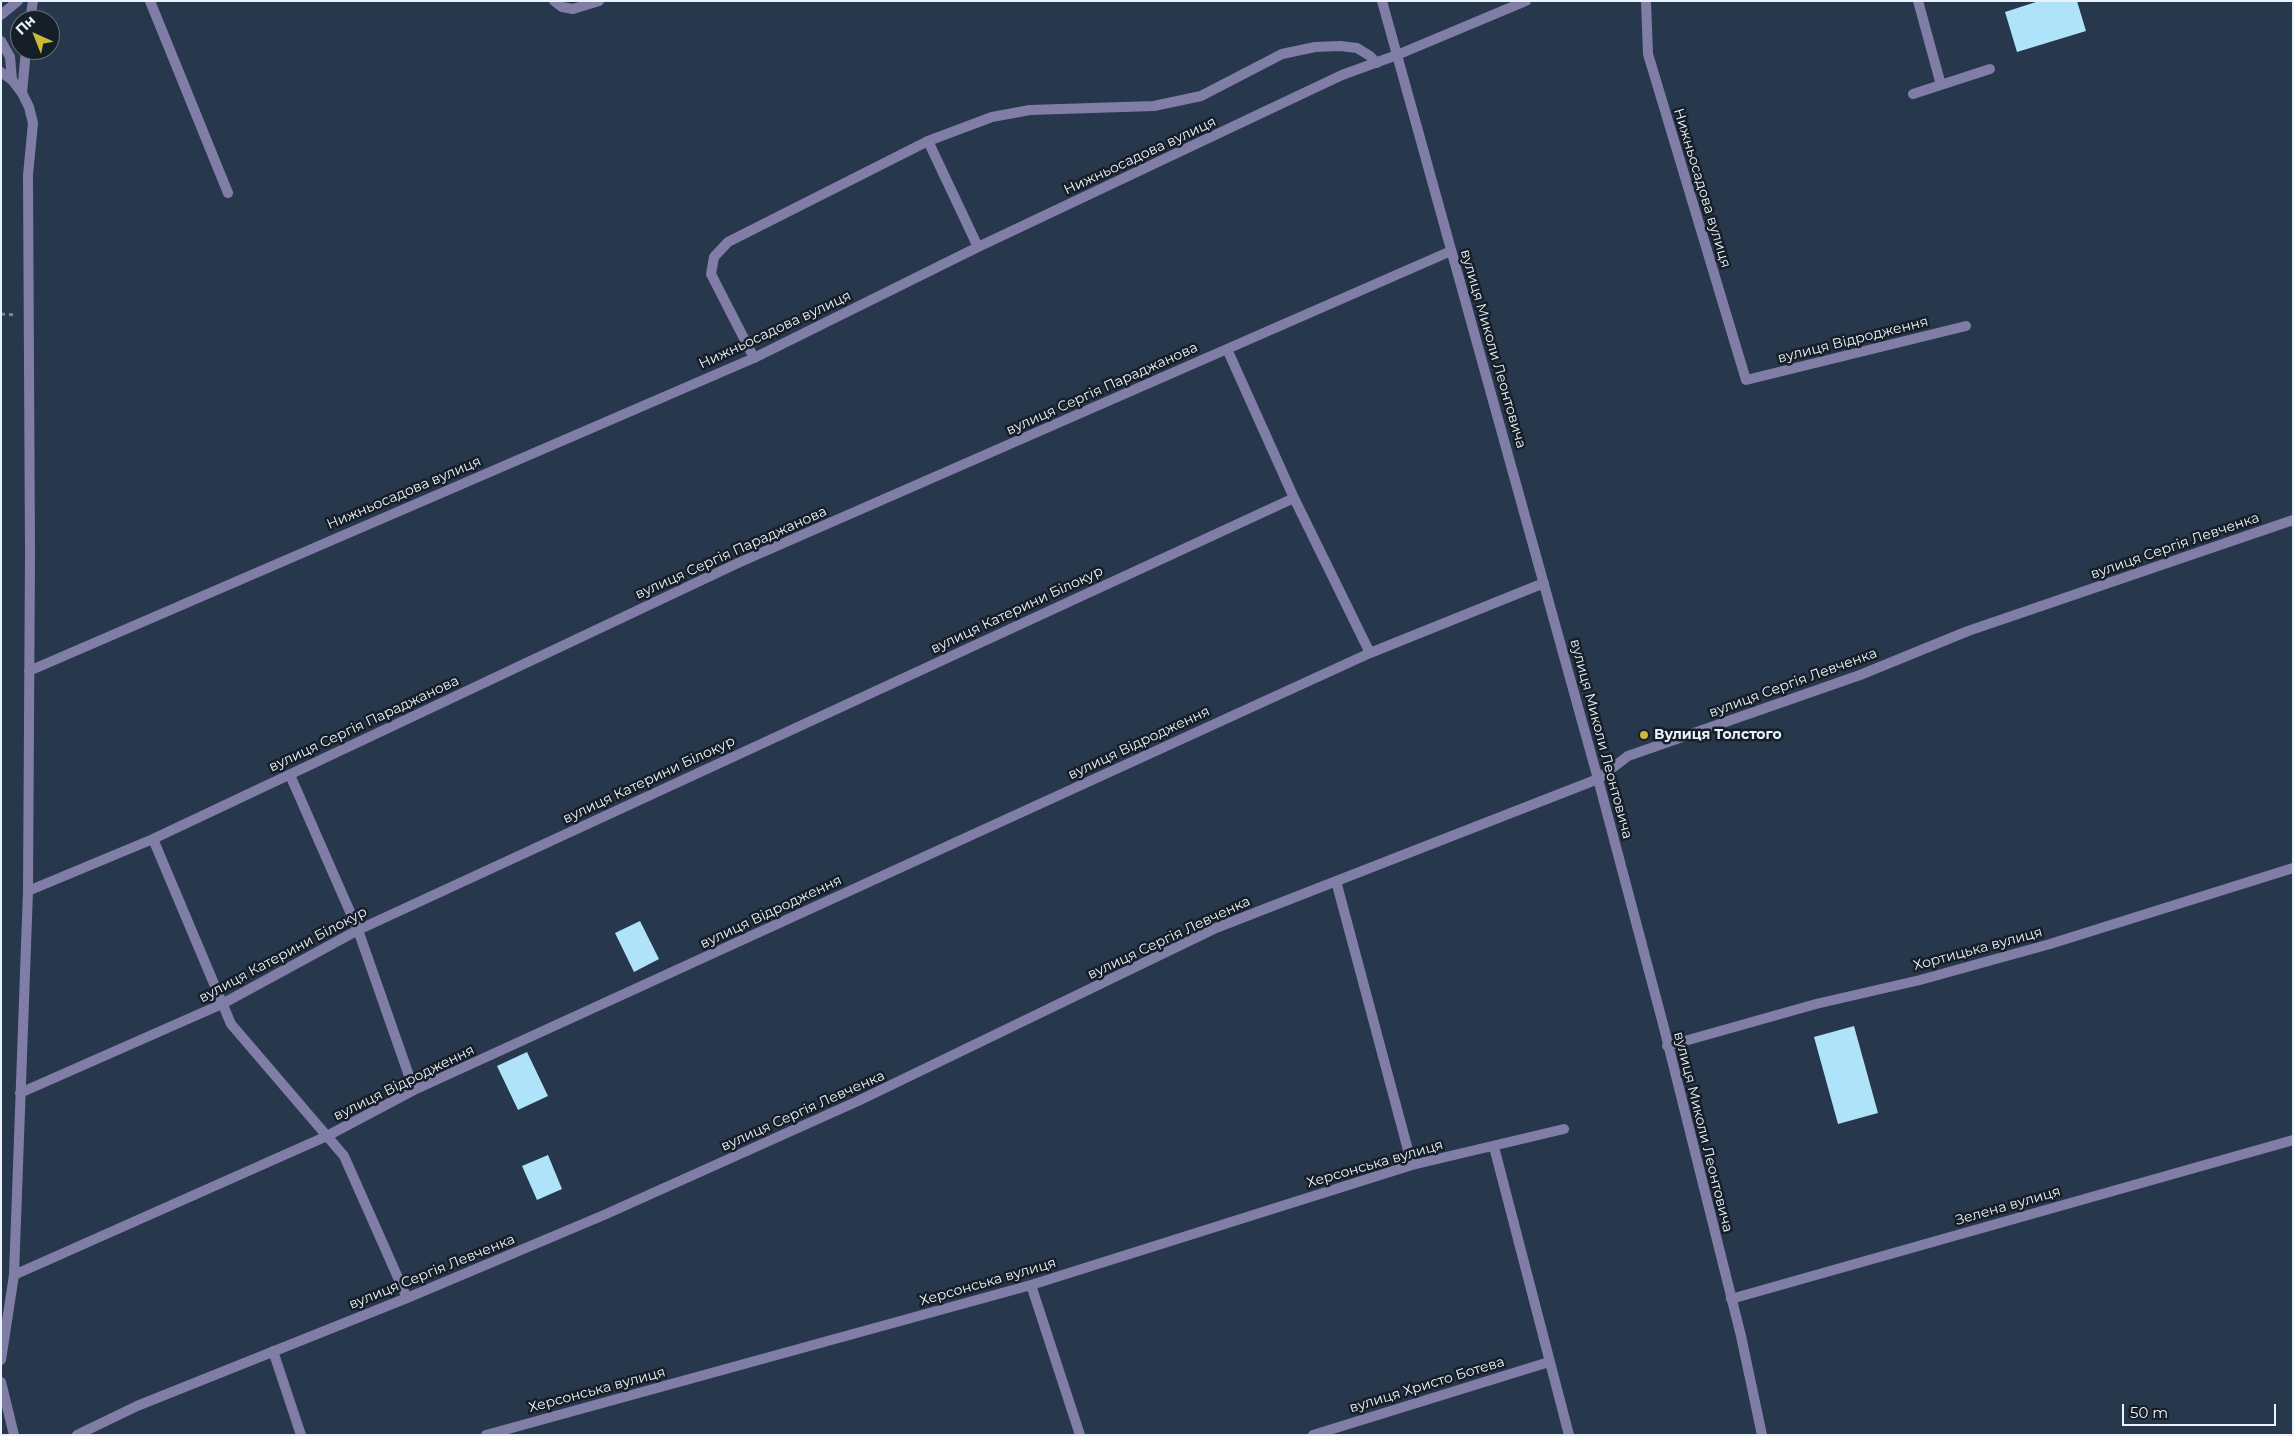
<!DOCTYPE html>
<html>
<head>
<meta charset="utf-8">
<style>
  body { margin:0 }
  #map { position:relative; width:2294px; height:1436px; overflow:hidden; background:#27374c; font-family:Montserrat,sans-serif }
  canvas { display:block }
  .frame { position:absolute; inset:0; border:2px solid #eaf2fd; pointer-events:none }
  .north { position:absolute; left:10px; top:10px; width:50px; height:50px; box-sizing:border-box; background:#161e27; border:1px solid #6b737d; border-radius:50%; rotate:316deg; font-size:14px; font-weight:700; line-height:20px; text-align:center; color:#eaf2fd }
  .north::after { content:''; display:block; margin:auto; width:18px; height:22px; background:#cbba39; clip-path:polygon(50% 0,100% 100%,50% 72%,0 100%) }
  .scale { position:absolute; left:2122px; top:1404px; width:154px; height:22px; box-sizing:border-box; border:2px solid #eaf2fd; border-top:0; padding-left:6px; font-size:15px; line-height:18px; white-space:nowrap; color:#eaf2fd; -webkit-text-stroke:4px #161e27; paint-order:stroke }
</style>
</head>
<body>
<div id="map">
<canvas width="2294" height="1436"></canvas>
<div class="frame"></div>
<div class="north">Пн</div>
<div class="scale">50 m</div>
</div>
<script>
const context = document.querySelector('canvas').getContext('2d');
context.lineJoin = 'round';
function fill(path, color) { context.fillStyle = color; context.fill(path, 'evenodd'); }
const shape = rows => new Path2D(rows.map(r => 'M' + r).join(''));
function stroke(path, color, width, dash) { context.strokeStyle = color; context.lineWidth = width; context.lineCap = dash ? 'butt' : 'round'; context.setLineDash(dash || []); context.stroke(path); }
function drawText(font, color, halo, rows, align = 'center') {
  context.font = font + ' Montserrat,sans-serif'; context.lineWidth = 5; context.setLineDash([]); context.textBaseline = 'middle'; context.strokeStyle = halo; context.fillStyle = color; for (const [text, x, y, turn = 0] of rows) {
    context.save(); context.translate(x, y); context.rotate((+turn || 0) * Math.PI / 180); context.textAlign = isNaN(turn) ? turn : align; if (halo) context.strokeText(text, 0, 0); context.fillText(text, 0, 0); context.restore();
  }
}
fill(shape([
  [2039,1,2077,1,2086,31,2017,52,2005,12],
  [640,921,659,959,634,972,615,933],
  [1854,1026,1878,1113,1838,1124,1814,1037],
  [527,1052,548,1096,518,1110,497,1066],
  [548,1155,562,1189,537,1200,522,1166]
]), '#aee3f9');
stroke(shape([
  [1,314,16,315]
]), '#798596', 3, [4, 4]);
stroke(shape([
  [150,1,228,193],
  [554,1,562,7,573,9,599,1],
  [1382,1,1397,55],
  [1918,1,1941,85],
  [30,20,33,1],
  [1,41,10,57,12,80],
  [22,93,26,50],
  [1913,94,1990,69],
  [754,358,711,274,714,257,728,242,928,141,992,117,1030,110,1154,106,1201,96,1282,54,1315,47,1340,46,1357,48,1370,56,1377,63]
]), '#807ea7', 10);
stroke(shape([
  [1646,1,1648,54,1746,380,1966,326],
  [1,15,18,1],
  [1397,55,1598,779],
  [1,72,12,80,22,93,29,107,33,123,28,175,30,553,28,891,14,1275,1,1360],
  [928,141,978,247],
  [1227,349,1294,498,1370,653],
  [29,671,754,358,978,247,1342,75,1397,55,1526,1],
  [290,775,358,930,414,1090],
  [153,839,231,1024,344,1156,407,1298],
  [1336,881,1412,1165],
  [28,891,153,839,738,563,1451,251],
  [1667,1046,1816,1004,1920,980,2050,944,2293,868],
  [20,1093,222,1004,358,930,1294,498],
  [1494,1147,1569,1435],
  [14,1275,327,1136,414,1090,1370,653,1544,583],
  [1031,1285,1080,1435],
  [1731,1299,2293,1140],
  [273,1351,301,1435],
  [1,1382,14,1435],
  [77,1435,137,1406,407,1298,604,1215,858,1101,1216,928,1598,779,1628,756,1860,675,1968,631,2293,520],
  [486,1435,1031,1285,1412,1165,1564,1129],
  [1313,1435,1549,1362]
]), '#807ea7', 10);
stroke(shape([
  [1598,779,1663,1024,1741,1336,1762,1435]
]), '#807ea7', 10);
for (const [x, y, r, color] of [
  [1644,735,5,"#cbba39"]
]) { const dot = new Path2D(); dot.arc(x, y, r, 0, 2 * Math.PI); context.fillStyle = color; context.fill(dot); stroke(dot, '#161e27', 2); }
drawText('14px', '#eaf2fd', '#161e27', [
  ["Нижньосадова вулиця",1140,156,-25],
  ["Нижньосадова вулиця",1702,188,73],
  ["Нижньосадова вулиця",775,330,-25],
  ["вулиця Відродження",1853,340,-14],
  ["вулиця Миколи Леонтовича",1493,349,74],
  ["вулиця Сергія Параджанова",1102,389,-24],
  ["Нижньосадова вулиця",404,493,-23],
  ["вулиця Сергія Левченка",2175,546,-19],
  ["вулиця Сергія Параджанова",731,553,-24],
  ["вулиця Катерини Білокур",1017,610,-25],
  ["вулиця Сергія Левченка",1793,683,-20],
  ["вулиця Сергія Параджанова",364,724,-25],
  ["вулиця Миколи Леонтовича",1601,739,75],
  ["вулиця Відродження",1139,743,-25],
  ["вулиця Катерини Білокур",649,780,-25],
  ["вулиця Відродження",771,912,-25],
  ["вулиця Сергія Левченка",1169,938,-25],
  ["Хортицька вулиця",1978,949,-15],
  ["вулиця Катерини Білокур",283,955,-28],
  ["вулиця Відродження",404,1083,-26],
  ["вулиця Сергія Левченка",803,1111,-24],
  ["вулиця Миколи Леонтовича",1703,1132,76],
  ["Херсонська вулиця",1375,1164,-16],
  ["Зелена вулиця",2008,1206,-16],
  ["вулиця Сергія Левченка",432,1272,-22],
  ["Херсонська вулиця",988,1282,-16],
  ["вулиця Христо Ботева",1427,1385,-17],
  ["Херсонська вулиця",597,1390,-15]
]);
drawText('bold 14px', '#eaf2fd', '#161e27', [
  ["Вулиця Толстого",1654,735]
], 'left');
</script>
</body>
</html>
